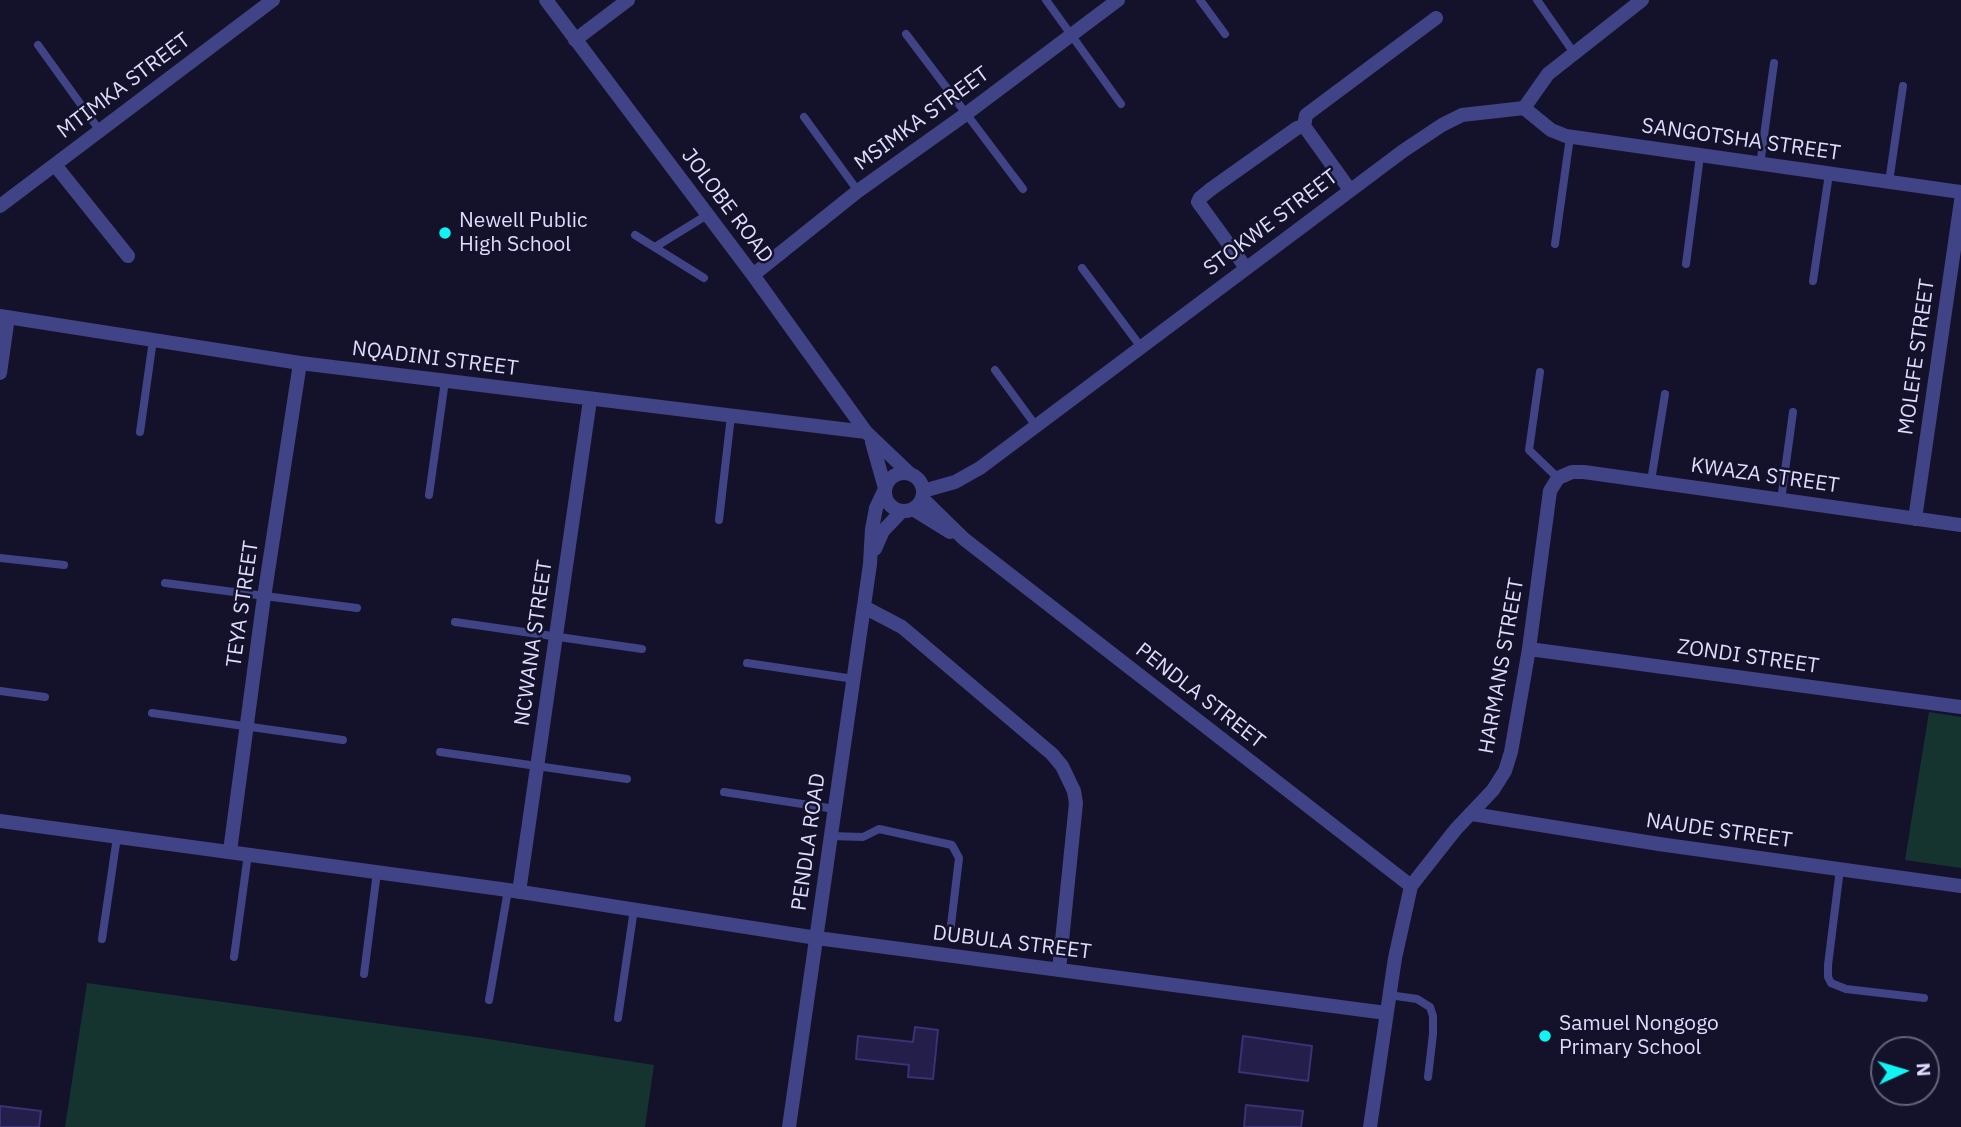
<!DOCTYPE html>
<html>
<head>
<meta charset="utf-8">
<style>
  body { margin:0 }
  #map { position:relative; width:1961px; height:1127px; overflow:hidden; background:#14122a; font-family:"IBM Plex Sans",sans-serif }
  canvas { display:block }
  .north { position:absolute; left:1870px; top:1036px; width:70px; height:70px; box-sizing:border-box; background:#14122a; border:2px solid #64637e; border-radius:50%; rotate:86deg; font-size:19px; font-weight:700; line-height:28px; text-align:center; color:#dddcfd }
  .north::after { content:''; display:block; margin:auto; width:24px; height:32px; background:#12f4f4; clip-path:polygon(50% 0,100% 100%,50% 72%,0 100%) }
</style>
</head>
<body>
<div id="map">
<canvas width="1961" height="1127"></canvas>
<div class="north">N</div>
</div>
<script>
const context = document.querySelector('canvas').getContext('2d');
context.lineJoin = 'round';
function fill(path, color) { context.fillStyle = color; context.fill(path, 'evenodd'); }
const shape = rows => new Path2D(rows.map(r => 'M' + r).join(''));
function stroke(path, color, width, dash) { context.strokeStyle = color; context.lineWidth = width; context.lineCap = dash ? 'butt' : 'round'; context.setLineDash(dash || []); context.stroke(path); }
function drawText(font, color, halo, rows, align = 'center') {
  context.font = font + ' "IBM Plex Sans",sans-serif'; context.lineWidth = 5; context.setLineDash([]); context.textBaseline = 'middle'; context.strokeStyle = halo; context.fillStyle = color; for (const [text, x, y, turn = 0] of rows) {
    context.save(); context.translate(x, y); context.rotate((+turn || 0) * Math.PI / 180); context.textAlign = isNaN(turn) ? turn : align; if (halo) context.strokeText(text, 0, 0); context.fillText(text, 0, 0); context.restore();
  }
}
fill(shape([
  [1929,712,1961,717,1961,868,1905,860],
  [87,983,482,1038,654,1065,645,1127,65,1127]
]), '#153430');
const building = shape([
  [915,1027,938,1030,933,1079,908,1077,909,1065,856,1059,858,1036,913,1042,915,1027],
  [1243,1036,1312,1046,1308,1081,1239,1072,1243,1036],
  [1246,1105,1303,1111,1301,1127,1244,1127,1246,1105],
  [0,1106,41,1111,39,1127,0,1127,0,1106]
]);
fill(building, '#231f4a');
stroke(building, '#393275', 2);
stroke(shape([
  [1046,0,1121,104],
  [1200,0,1225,34],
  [1537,0,1574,53],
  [906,34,1023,189],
  [38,45,100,131],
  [804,117,858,191],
  [1760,165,1774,63],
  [1889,182,1903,86],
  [635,235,704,278],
  [1555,244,1570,137],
  [655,247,707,215],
  [1686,264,1700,156],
  [1082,268,1141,347],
  [1813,281,1829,174],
  [995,370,1036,426],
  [1540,372,1529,450,1558,478],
  [140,432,153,340],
  [1651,481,1665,394],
  [429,495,445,381],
  [1781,500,1793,412],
  [719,520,731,416],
  [0,558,64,565],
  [165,583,357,608],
  [455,622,642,649],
  [747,663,854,679],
  [0,691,45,697],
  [152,713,343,740],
  [440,752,627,779],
  [724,792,835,809],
  [831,836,863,837,879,829,952,845,959,858,951,925],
  [1840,869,1828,965,1828,977,1831,983,1846,989,1924,998],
  [102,939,117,837],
  [234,957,248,854],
  [364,974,377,872],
  [1389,995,1417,999,1430,1007,1433,1016,1433,1034,1428,1077],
  [489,1000,508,890],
  [618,1018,634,909]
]), '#404486', 8);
stroke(shape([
  [546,0,753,275,866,432,909,473],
  [575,40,628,0],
  [1524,108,1551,130,1566,136,1961,192],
  [1304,126,1306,115,1436,18],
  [55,165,128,256],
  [0,206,273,0],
  [1246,268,1198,202,1200,198,1211,189,1297,128,1304,126,1350,190],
  [753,275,858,191,966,114,1118,0],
  [0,316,300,363,866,432],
  [0,373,8,317],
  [872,442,885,488],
  '885 492a19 19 0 1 1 38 0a19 19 0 1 1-38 0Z',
  [923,491,955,482,980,468,1403,151,1442,125,1462,115,1524,108,1548,74,1642,0],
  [922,498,964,539,1411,886],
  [913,509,950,532],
  [1915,519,1961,201],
  [875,549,883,531,902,511],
  [864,607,902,627,1052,754,1062,766,1074,791,1076,803,1059,970],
  [1529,649,1961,707],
  [1472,814,1659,844,1961,886],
  [0,821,508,890,817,938,1386,1013],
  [230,851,263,604,300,363],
  [519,892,590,400],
  [789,1127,870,564,872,529,876,508,885,489],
  [1370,1127,1395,958,1411,886,1456,829,1493,790,1505,771,1511,752,1529,649,1550,491,1558,478,1572,472,1584,472,1961,525]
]), '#404486', 14);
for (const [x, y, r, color] of [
  [445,233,7,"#12f4f4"],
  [1545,1036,7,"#12f4f4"]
]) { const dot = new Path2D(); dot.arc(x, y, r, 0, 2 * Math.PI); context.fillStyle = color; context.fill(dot); stroke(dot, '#14122a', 2.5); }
drawText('21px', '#dddcfd', '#14122a', [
  ["MTIMKA STREET",124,86,-37],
  ["MSIMKA STREET",922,119,-36],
  ["SANGOTSHA STREET",1741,140,8],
  ["JOLOBE ROAD",727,206,53],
  ["STOKWE STREET",1271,223,-37],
  ["MOLEFE STREET",1917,357,-82],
  ["NQADINI STREET",435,359,7],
  ["KWAZA STREET",1765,476,8],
  ["TEYA STREET",243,604,-82],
  ["NCWANA STREET",534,643,-82],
  ["ZONDI STREET",1748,657,8],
  ["HARMANS STREET",1502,666,-80],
  ["PENDLA STREET",1200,696,38],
  ["NAUDE STREET",1719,831,8],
  ["PENDLA ROAD",809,842,-82],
  ["DUBULA STREET",1012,943,7]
]);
drawText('21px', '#dddcfd', '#14122a', [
  ["Newell Public",459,221],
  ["High School",459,245],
  ["Samuel Nongogo",1559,1024],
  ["Primary School",1559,1048]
], 'left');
</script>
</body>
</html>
